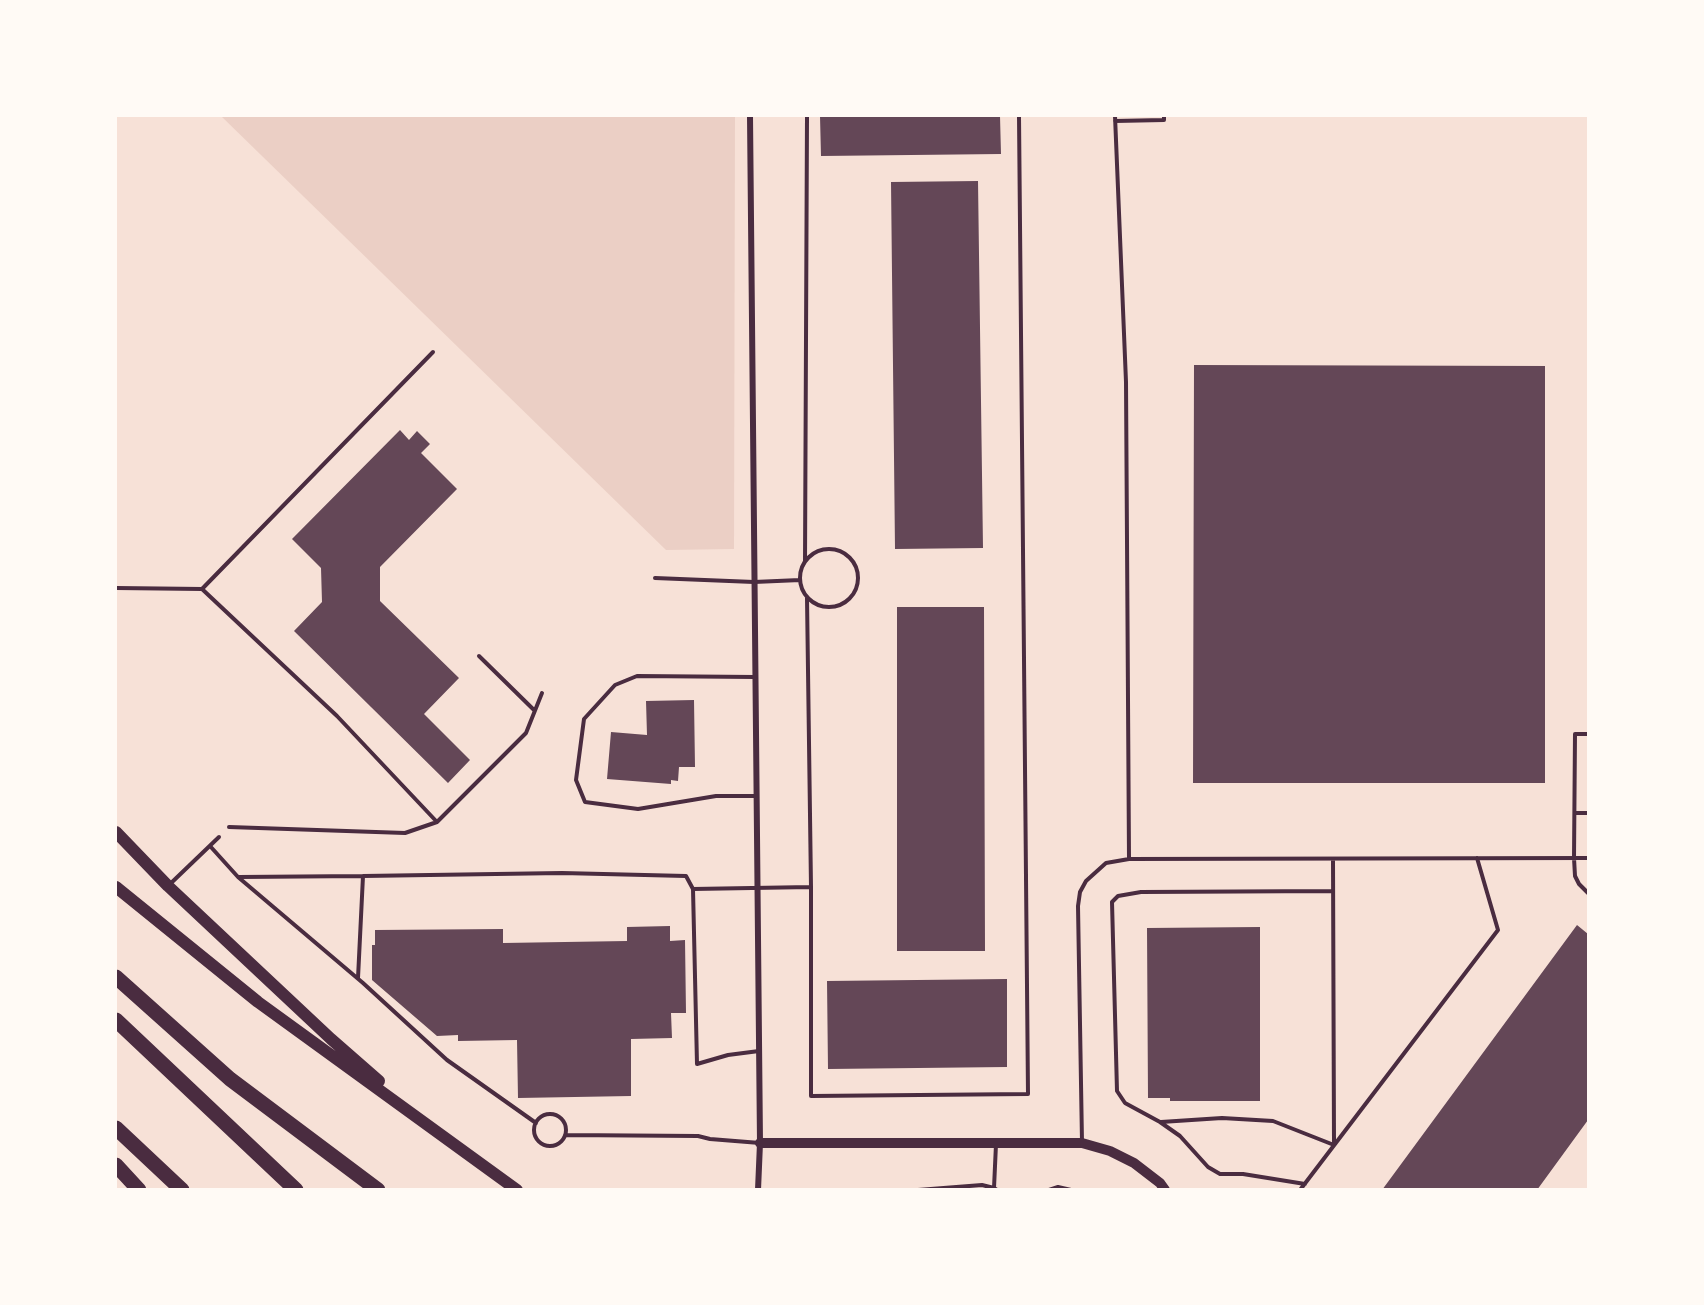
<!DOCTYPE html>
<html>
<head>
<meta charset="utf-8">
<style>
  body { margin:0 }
  #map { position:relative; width:1704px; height:1305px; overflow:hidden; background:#f7e1d7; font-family:Lato,sans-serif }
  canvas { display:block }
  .frame { position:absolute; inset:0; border:117px solid #fffaf5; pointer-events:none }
</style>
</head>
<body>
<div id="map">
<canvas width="1704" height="1305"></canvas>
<div class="frame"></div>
</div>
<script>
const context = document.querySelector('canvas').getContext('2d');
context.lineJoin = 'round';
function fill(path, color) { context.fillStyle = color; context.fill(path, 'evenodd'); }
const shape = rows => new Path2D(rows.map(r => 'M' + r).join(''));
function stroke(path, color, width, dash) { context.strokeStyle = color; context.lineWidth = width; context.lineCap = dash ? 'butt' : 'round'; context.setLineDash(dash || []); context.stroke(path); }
fill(shape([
  [221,116,735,116,734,549,666,550]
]), '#ebcfc5');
fill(shape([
  [820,116,1000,116,1001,154,821,156],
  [978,181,983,548,895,549,891,182],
  [1194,365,1545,366,1545,783,1193,783],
  [400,430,409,440,417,431,430,444,421,453,457,489,380,567,380,601,459,678,424,714,470,760,448,783,294,631,322,602,321,568,292,539],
  [897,607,984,607,985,951,897,951],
  [694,700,695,767,679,767,678,781,671,780,671,784,607,779,611,732,647,735,646,701],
  [1577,925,1588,934,1588,1120,1537,1190,1382,1190],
  [670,926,670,941,685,940,686,1013,671,1013,672,1038,631,1039,631,1096,518,1098,517,1040,458,1041,458,1035,437,1036,372,980,372,945,375,945,375,930,503,929,503,943,627,941,627,927],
  [1260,927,1260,1101,1170,1101,1170,1098,1148,1098,1147,928],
  [1007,979,1007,1067,828,1069,827,981]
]), '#644757');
stroke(shape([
  [1115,116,1126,382,1129,859],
  [1115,121,1164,120,1164,116],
  '800 578a29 29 0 1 1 58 0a29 29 0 1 1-58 0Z',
  [805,561,807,116],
  [655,578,754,582,800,580],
  [116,588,202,589,337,716,437,822,526,733,542,693],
  [202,589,433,352],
  [807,598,811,887],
  [479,656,534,710],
  [755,677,637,676,615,685,584,719,576,780,585,802,638,809,716,796,756,796],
  [1588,734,1575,734,1574,858,1575,876,1579,884,1588,893],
  [1575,813,1588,813],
  [229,827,405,833,437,822],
  [210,846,238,877,363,983,447,1060,536,1123],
  [363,876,562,873,686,876,693,889,697,1064,728,1055,759,1051],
  [239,877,363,876,358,978],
  [169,885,219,837],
  [693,889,811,887,811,1096,1028,1094,1019,116],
  '534 1130a16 16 0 1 1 32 0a16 16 0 1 1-32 0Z',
  [1161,1122,1222,1118,1273,1121,1334,1145,1333,859],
  [565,1135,698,1136,710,1139,760,1143],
  [1082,1142,1078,906,1080,892,1086,881,1106,863,1129,859,1588,858],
  [996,1144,994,1188,997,1190],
  [1305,1184,1243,1174,1220,1174,1208,1167,1180,1136,1160,1122,1125,1103,1117,1091,1112,902,1118,896,1141,892,1333,891],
  [918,1190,982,1185,994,1188],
  [1049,1190,1058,1187,1071,1190],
  [1300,1190,1498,930,1477,858]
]), '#4a2c40', 4);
stroke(shape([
  [750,116,760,1143,758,1190]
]), '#4a2c40', 6);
stroke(shape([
  [760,1143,1082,1143,1110,1151,1134,1163,1160,1183,1165,1190]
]), '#4a2c40', 10);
stroke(shape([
  [116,832,168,886,331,1039,379,1081],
  [116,887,258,1002,517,1190]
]), '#4a2c40', 12);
stroke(shape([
  [116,977,230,1079,378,1190],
  [116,1020,296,1190],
  [116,1128,182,1190],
  [116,1165,139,1190]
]), '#4a2c40', 15);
</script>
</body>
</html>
